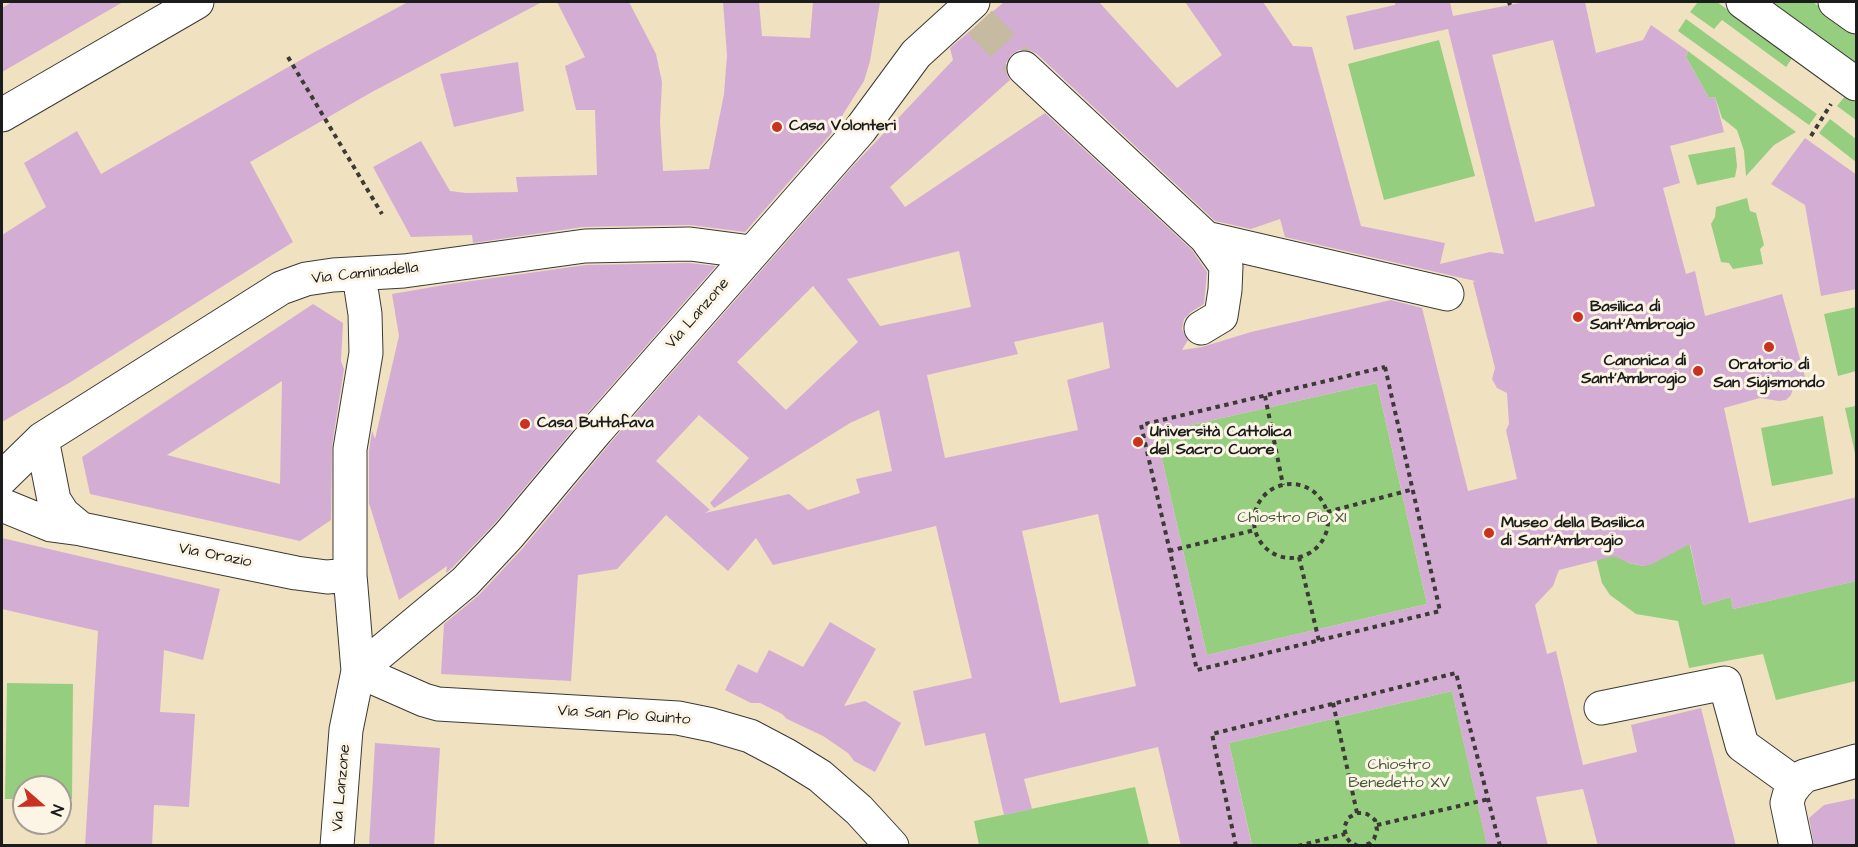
<!DOCTYPE html>
<html>
<head>
<meta charset="utf-8">
<style>
  body { margin:0 }
  #map { position:relative; width:1858px; height:847px; overflow:hidden; background:#f0e1c1; font-family:"Architects Daughter",sans-serif }
  canvas { display:block }
  .frame { position:absolute; inset:0; border:3px solid #1c1c1c; pointer-events:none }
  .north { position:absolute; left:12px; top:775px; width:60px; height:60px; box-sizing:border-box; background:#fcf5e5; border:2px solid #a29e95; border-radius:50%; rotate:110deg; font-size:16px; font-weight:700; line-height:24px; text-align:center; color:#1c1c1c }
  .north::after { content:''; display:block; margin:auto; width:21px; height:27px; background:#c8321e; clip-path:polygon(50% 0,100% 100%,50% 72%,0 100%) }
</style>
</head>
<body>
<div id="map">
<canvas width="1858" height="847"></canvas>
<div class="frame"></div>
<div class="north">N</div>
</div>
<script>
const context = document.querySelector('canvas').getContext('2d');
context.lineJoin = 'round';
function fill(path, color) { context.fillStyle = color; context.fill(path, 'evenodd'); }
const shape = rows => new Path2D(rows.map(r => 'M' + r).join(''));
function stroke(path, color, width, dash) { context.strokeStyle = color; context.lineWidth = width; context.lineCap = dash ? 'butt' : 'round'; context.setLineDash(dash || []); context.stroke(path); }
function drawText(font, color, halo, rows, align = 'center') {
  context.font = font + ' "Architects Daughter",sans-serif'; context.lineWidth = 6; context.setLineDash([]); context.textBaseline = 'middle'; context.strokeStyle = halo; context.fillStyle = color; for (const [text, x, y, turn = 0] of rows) {
    context.save(); context.translate(x, y); context.rotate((+turn || 0) * Math.PI / 180); context.textAlign = isNaN(turn) ? turn : align; if (halo) context.strokeText(text, 0, 0); context.fillText(text, 0, 0); context.restore();
  }
}
fill(shape([
  [1698,2,1717,2,1793,57,1786,67,1722,20,1714,29,1690,12],
  [1772,2,1813,2,1856,34,1856,64],
  [1686,19,1817,114,1809,125,1678,31],
  [1439,40,1475,176,1384,200,1348,64],
  [1688,51,1796,132,1774,145,1746,176,1744,151,1737,130,1722,118,1715,97,1709,98,1686,57],
  [1846,95,1856,103,1856,120,1837,106],
  [1830,119,1856,139,1856,162,1819,133],
  [1735,147,1737,166,1735,177,1697,185,1688,155],
  [1747,198,1750,211,1756,213,1764,245,1760,249,1763,264,1733,269,1729,263,1721,262,1711,224,1715,217,1716,207],
  [1856,307,1856,371,1838,376,1824,314],
  [1377,383,1427,604,1207,655,1156,433],
  [1856,406,1856,458,1845,408],
  [1823,416,1833,474,1772,486,1761,428],
  [1688,537,1703,605,1731,597,1733,609,1856,581,1856,681,1776,700,1763,654,1689,668,1678,621,1636,614,1610,595,1602,583,1592,542,1629,563,1644,566],
  [7,683,73,684,72,799,60,799,60,787,24,787,24,799,5,799],
  [1452,691,1487,845,1252,845,1229,743],
  [1135,787,1149,845,979,845,974,821]
]), '#96ce80');
fill(shape([
  [12,2,123,2,2,72,2,8],
  [408,2,542,2,372,92,250,162,293,242,69,383,2,422,2,235,46,207,24,163,77,131,101,174,311,54],
  [557,2,629,2,656,54,662,82,660,122,663,171,709,169,724,94,727,55,723,2,759,2,762,36,810,38,813,2,880,2,870,61,864,81,830,135,745,232,690,225,583,227,473,243,472,235,411,237,373,167,421,141,450,191,466,193,518,192,516,177,597,175,595,110,576,110,565,66,585,57],
  [1004,2,1099,2,1177,88,1222,55,1185,2,1263,2,1293,46,1312,47,1361,226,1445,243,1440,264,1490,252,1504,254,1448,29,1354,50,1346,16,1395,5,1395,2,1450,2,1453,16,1525,2,1585,2,1596,53,1643,40,1651,25,1688,51,1686,57,1709,98,1715,97,1724,132,1670,146,1680,183,1663,188,1686,274,1695,271,1705,316,1782,294,1807,384,1793,388,1791,395,1786,400,1779,401,1760,398,1724,408,1749,523,1857,497,1857,581,1733,609,1731,597,1703,605,1690,544,1652,564,1644,566,1629,563,1614,556,1559,570,1553,586,1535,605,1547,654,1556,651,1583,765,1637,752,1631,725,1701,708,1736,846,1598,846,1583,789,1536,797,1548,846,1487,846,1452,691,1229,743,1252,846,1181,846,1158,747,1024,779,1032,809,1004,815,985,733,925,746,913,691,972,678,936,526,773,565,756,538,728,571,666,515,617,569,578,575,571,681,441,674,444,624,479,595,523,548,611,442,853,166,953,60,950,48],
  [1553,40,1595,206,1535,222,1492,55],
  [1019,50,1029,50,1037,54,1215,221,1251,229,1280,219,1285,237,1475,281,1473,282,1495,368,1492,379,1497,388,1507,393,1509,424,1506,430,1517,479,1468,491,1422,308,1391,300,1251,332,1202,347,1182,350,1188,340,1182,329,1184,319,1191,312,1204,304,1207,272,1192,250,1045,113,905,207,890,187,1010,80,1006,73,1006,63,1011,55],
  [959,251,971,307,880,326,847,279],
  [813,286,858,342,786,410,737,362],
  [1103,322,1110,368,1067,380,1078,430,945,458,927,375,1018,354,1014,342],
  [1377,383,1427,604,1207,655,1156,433],
  [879,410,892,471,856,479,860,493,808,510,789,494,705,513,710,510,656,461,699,415,749,458,710,503,714,508,850,423],
  [1098,514,1136,686,1060,703,1022,531],
  [518,62,524,111,454,127,440,74],
  [1805,138,1857,175,1857,289,1821,296,1805,205,1771,184],
  [689,263,716,266,583,418,495,523,452,568,446,573,447,566,399,600,369,503,369,451,372,431,375,439,399,336,392,294,450,284,586,265],
  [313,304,343,323,341,361,344,369,332,446,331,520,300,541,90,494,82,457],
  [282,381,280,484,167,455],
  [2,538,220,589,203,660,164,650,160,712,195,714,189,807,154,805,152,846,85,846,98,631,2,609],
  [830,622,876,649,844,706,865,701,901,723,875,772,854,761,848,753,823,736,785,718,786,718,782,714,760,703,751,703,725,690,738,664,757,673,769,650,803,667],
  [375,743,440,748,434,846,369,846],
  [1857,798,1857,846,1814,846,1809,818,1824,805]
]), '#d4add5');
stroke(shape([
  [980,22,1024,68]
]), '#c6baa0', 33, [33, 16]);
const minor = shape([
  [1743,2,1856,84],
  [1835,2,1856,17],
  [1024,68,1206,238,1226,266,1225,290,1221,316,1201,328],
  [2,115,197,2],
  [1206,238,1447,294],
  [42,439,54,500,63,514,81,529],
  [2,478,42,439,281,288,306,279,333,275,404,271,585,246,690,244,751,252],
  [2,505,51,525,81,529,296,573,327,577,350,575],
  [358,671,465,582,509,535,597,430,860,130,916,54,973,2],
  [358,671,424,700,438,704,678,718,712,725,750,736,786,755,820,776,859,810,892,846],
  [1601,708,1725,683,1742,745,1796,784],
  [337,846,346,730,358,671,350,575,350,449,366,353,365,314,361,288,357,274],
  [1796,846,1787,803,1790,792,1796,784,1804,776,1856,761]
]);
stroke(minor, '#3c3a35', 35);
stroke(shape([
  [1509,2,1510,5],
  [288,57,382,214],
  [1811,136,1831,104],
  [1385,367,1440,611,1197,670,1141,425,1385,367],
  [1265,396,1283,485],
  '1254 521a37 37 0 1 1 74 0a37 37 0 1 1-74 0Z',
  [1327,512,1414,489],
  [1169,551,1255,530],
  [1299,557,1319,641],
  [1333,703,1357,813],
  [1377,825,1489,799],
  [1236,846,1212,734,1456,673,1500,846],
  [1298,846,1345,834],
  [1358,846,1350,842,1347,838,1344,828,1348,818,1357,813,1362,813,1367,814,1375,820,1377,830,1374,839,1370,843,1363,846]
]), '#3c3a35', 4, [4.5, 4.5]);
stroke(minor, '#fff', 33);
for (const [x, y, r, color] of [
  [777,127,6,"#c8321e"],
  [1578,317,6,"#c8321e"],
  [1769,347,6,"#c8321e"],
  [1698,371,6,"#c8321e"],
  [525,424,6,"#c8321e"],
  [1138,442,6,"#c8321e"],
  [1489,533,6,"#c8321e"]
]) { const dot = new Path2D(); dot.arc(x, y, r, 0, 2 * Math.PI); context.fillStyle = color; context.fill(dot); stroke(dot, '#fcf5e5', 2); }
drawText('bold 16px', '#1c1c1c', '#fcf5e5', [
  ["Casa Volonteri",789,127],
  ["Basilica di",1590,308],
  ["Sant'Ambrogio",1590,326],
  ["Canonica di",1686,362,"right"],
  ["Sant'Ambrogio",1686,380,"right"],
  ["Oratorio di",1769,366,"center"],
  ["San Sigismondo",1769,384,"center"],
  ["Casa Buttafava",537,424],
  ["Università Cattolica",1150,433],
  ["del Sacro Cuore",1150,451],
  ["Museo della Basilica",1501,524],
  ["di Sant'Ambrogio",1501,542]
], 'left');
drawText('16px', '#1c1c1c', '#fcf5e5', [
  ["Via Caminadella",365,274,-6],
  ["Via Lanzone",698,314,-49],
  ["Via Orazio",215,556,11],
  ["Via San Pio Quinto",624,716,4],
  ["Via Lanzone",342,788,-85]
]);
drawText('16px', '#475a3f', '#fcf5e5', [
  ["Chiostro Pio XI",1292,519],
  ["Chiostro",1399,766],
  ["Benedetto XV",1399,784]
]);
</script>
</body>
</html>
